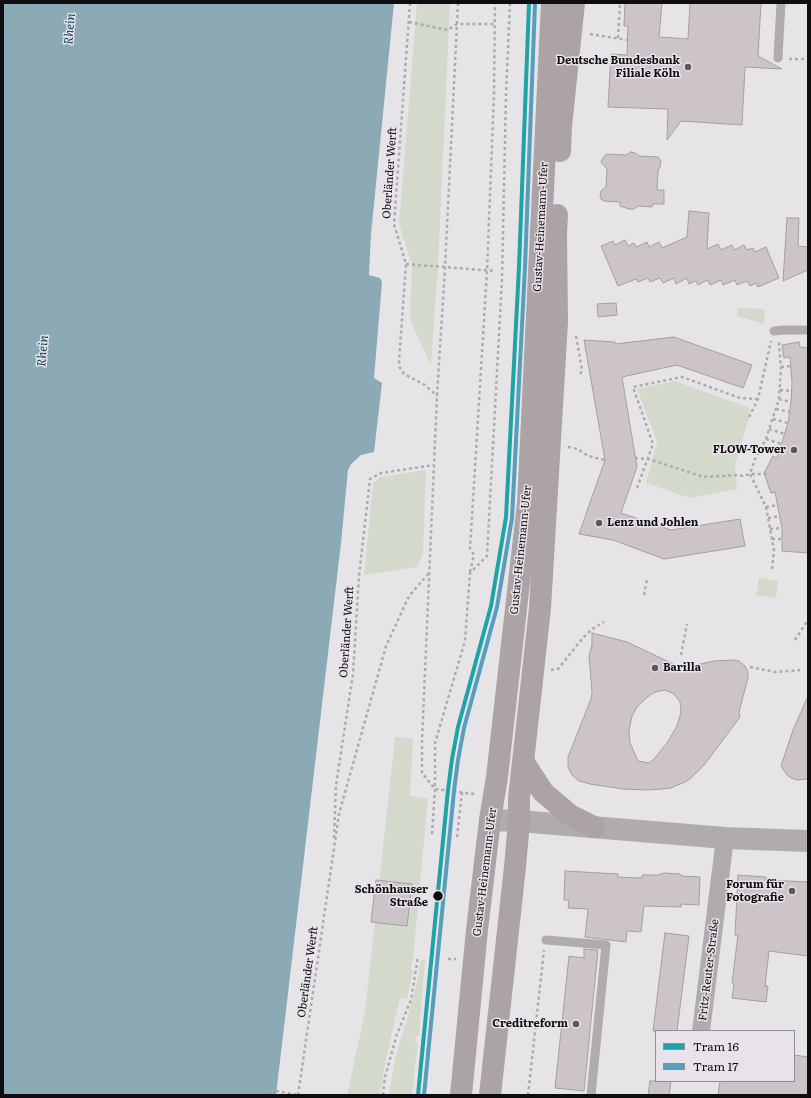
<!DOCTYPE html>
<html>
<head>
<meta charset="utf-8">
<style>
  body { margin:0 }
  #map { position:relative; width:811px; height:1098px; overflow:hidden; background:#e7e4e8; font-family:Literata,serif }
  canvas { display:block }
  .frame { position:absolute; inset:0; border:4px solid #0f0d10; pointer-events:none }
  .legend { position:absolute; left:655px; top:1030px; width:140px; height:52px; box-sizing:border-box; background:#e8e2ea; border:1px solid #918d93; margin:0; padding:5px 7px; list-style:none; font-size:12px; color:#0f0d10 }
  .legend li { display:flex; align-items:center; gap:8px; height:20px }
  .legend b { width:20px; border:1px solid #918d93 }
</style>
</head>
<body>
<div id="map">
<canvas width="811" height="1098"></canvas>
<div class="frame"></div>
<ul class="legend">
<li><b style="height:5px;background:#1ea4a6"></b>Tram 16</li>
<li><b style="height:5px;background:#569ebc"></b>Tram 17</li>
</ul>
</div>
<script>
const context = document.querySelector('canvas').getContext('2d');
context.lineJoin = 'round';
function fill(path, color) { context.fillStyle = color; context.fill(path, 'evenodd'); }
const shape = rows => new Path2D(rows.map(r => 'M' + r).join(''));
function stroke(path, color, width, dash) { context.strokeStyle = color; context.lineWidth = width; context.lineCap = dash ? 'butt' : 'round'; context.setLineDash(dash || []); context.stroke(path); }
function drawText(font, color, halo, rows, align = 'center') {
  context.font = font + ' Literata,serif'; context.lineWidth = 3; context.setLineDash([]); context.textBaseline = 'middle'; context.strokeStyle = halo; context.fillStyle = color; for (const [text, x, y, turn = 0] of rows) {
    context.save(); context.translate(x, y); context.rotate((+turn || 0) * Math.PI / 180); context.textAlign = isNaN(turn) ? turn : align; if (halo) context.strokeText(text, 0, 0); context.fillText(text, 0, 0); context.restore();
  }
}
fill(shape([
  [417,3,450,3,438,266,431,365,410,320,412,265,399,224],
  [738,308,765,309,764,324,737,316],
  [675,381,750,408,749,417,735,465,737,489,690,498,646,483,657,442,637,389],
  [426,470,423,555,417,567,364,575,373,483,380,477],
  [759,578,778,581,776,598,756,595],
  [395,737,413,738,410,796,428,799,413,958,411,969,413,970,407,999,400,998,386,1059,380,1095,347,1095,365,1012],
  [421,960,425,960,419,1036,416,1036,415,1041,418,1042,412,1095,389,1095,395,1059,400,1041,406,1023,416,986]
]), '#d4dacb');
fill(shape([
  [3,3,394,3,371,234,369,275,380,278,382,282,374,378,382,383,374,452,361,455,351,464,348,470,341,543,276,1095,3,1095]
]), '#8ca9b6');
const building = shape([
  [625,3,662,3,659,37,688,39,690,3,761,3,758,56,782,69,745,67,742,125,681,121,667,140,668,109,608,107,611,54,627,55,628,26,624,26,625,3],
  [631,152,635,153,639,156,658,157,661,161,660,167,658,171,657,190,664,190,664,204,653,204,652,207,638,206,634,209,629,209,620,206,620,202,604,201,601,199,600,195,601,191,606,187,607,169,601,162,603,158,605,155,607,154,626,155,631,152],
  [689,211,709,213,707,249,718,244,721,250,732,245,734,250,744,245,747,250,753,248,755,252,766,247,779,278,758,287,756,283,750,286,747,281,737,285,735,280,723,285,721,280,710,285,708,280,698,285,696,281,689,284,687,278,676,284,674,278,663,283,660,278,650,282,648,278,638,282,636,279,618,286,601,246,613,241,615,245,625,240,628,246,634,243,636,247,647,242,649,247,659,242,662,248,687,237,689,211],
  [787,218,799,218,798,246,808,247,808,270,783,281,787,218],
  [616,303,617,315,598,317,597,304,616,303],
  [674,337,752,365,743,388,677,365,622,377,637,467,621,513,671,530,740,519,745,546,664,559,613,540,579,534,605,460,584,340,615,342,615,344,674,337],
  [799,342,800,347,808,348,808,553,782,551,782,528,775,492,771,493,764,473,773,456,777,458,788,423,791,402,792,382,790,357,784,358,782,345,799,342],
  [592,633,627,642,686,670,687,667,714,661,733,660,739,661,745,666,748,672,748,678,739,712,740,717,705,764,690,779,685,782,671,788,662,789,648,790,623,789,590,784,579,781,572,775,568,767,568,757,591,699,592,692,589,656,592,645,592,633],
  [665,690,674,694,680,702,681,712,677,726,667,743,654,759,649,763,638,761,630,743,629,730,632,716,637,707,644,700,653,693,659,691,665,690],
  [808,696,808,779,797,780,791,778,787,775,781,766,793,730,808,696],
  [565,871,618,874,618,877,642,878,642,875,658,875,664,873,680,874,681,876,700,877,699,905,681,904,681,907,644,906,641,932,627,931,626,942,585,937,588,909,568,908,569,900,564,900,565,871],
  [738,875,766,877,766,880,808,882,808,956,769,951,765,986,768,986,766,1002,732,998,734,984,732,983,738,935,735,935,738,875],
  [376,880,412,884,407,926,371,922,376,880],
  [665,933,689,936,677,1031,653,1031,665,933],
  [584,949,598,950,584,1091,555,1088,569,956,584,958,584,949],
  [794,1055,808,1057,808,1095,718,1095,720,1081,794,1081,794,1055],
  [650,1081,671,1081,669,1095,648,1095,650,1081]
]);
fill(building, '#cdc4c9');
stroke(building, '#a29fa1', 1);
stroke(shape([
  [410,3,394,224,406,264,399,361,400,368,404,374,425,385,437,396],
  [458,3,445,267,437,396,422,741,422,773,435,789,475,794],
  [409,22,448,30,457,24,494,24],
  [590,34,627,40],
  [618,38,620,3],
  [789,59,808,59],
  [406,264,495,271],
  [576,336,582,370,580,375],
  [781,367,791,366],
  [780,390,792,391],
  [779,399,791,402],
  [776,409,790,412],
  [749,417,758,399,771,341],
  [773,419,788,423],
  [769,429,785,434],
  [766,439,782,444],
  [568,447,578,449,588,456,605,460],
  [635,458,648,459,701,476,707,477,734,475,744,476,750,474,770,474],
  [637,488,653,444,633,387,682,377,707,386,740,398,758,399],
  [766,507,778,505],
  [768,518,780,516],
  [770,529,782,528],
  [772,539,782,539],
  [772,569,774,550,766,507,750,474,755,459,766,439,779,399,781,367,779,344,780,342],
  [470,572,474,555,470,549,487,271,494,94,495,3],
  [644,595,647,579],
  [795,640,808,620],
  [681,655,687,624],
  [750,667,775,672,800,670],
  [551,670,558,669,582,639,592,629,604,622],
  [432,834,435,789,435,743,465,641,470,573,487,556,502,279,506,95,510,3],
  [457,837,462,792],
  [334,838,336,785,353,674,359,576,370,479,381,473,434,465],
  [448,959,456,959],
  [270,1090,298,1095],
  [298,1095,339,814,386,646,409,596,429,573],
  [383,1095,385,1077,397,1034,411,1000,418,957],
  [528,1095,544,950]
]), '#aeaaac', 2.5, [3, 3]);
stroke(shape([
  [778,58,781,3],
  [774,331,784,330,808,330],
  [546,940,606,945,591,1095]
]), '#b1acac', 9);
stroke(shape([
  [701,1031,725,838]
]), '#b1acac', 18);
stroke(shape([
  [490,820,519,821,725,838,808,841]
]), '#b1acac', 22);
stroke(shape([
  [560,151,561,126,574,3],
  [523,761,543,792,570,815,594,827],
  [461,1095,477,930,490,820,497,777,528,503,552,3],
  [490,1095,515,867,519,821,519,798,540,608,557,322,556,235,557,215]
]), '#aca3a5', 22);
stroke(shape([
  [418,1095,448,790,452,759,458,727,491,606,506,517,519,267,529,3]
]), '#1ea4a6', 4);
stroke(shape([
  [424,1095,454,791,458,760,464,728,497,607,512,518,525,267,535,3]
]), '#569ebc', 4);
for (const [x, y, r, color] of [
  [688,67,4,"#5b585c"],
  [794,450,4,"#5b585c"],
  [599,523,4,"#5b585c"],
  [655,668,4,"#5b585c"],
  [792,891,4,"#5b585c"],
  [438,896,5.5,"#0f0d10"],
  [576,1024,4,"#5b585c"]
]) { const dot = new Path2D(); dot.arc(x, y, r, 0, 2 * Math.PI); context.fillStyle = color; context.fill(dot); stroke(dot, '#e8e2ea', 1.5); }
drawText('bold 11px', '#0f0d10', '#e8e2ea', [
  ["Deutsche Bundesbank",680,61],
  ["Filiale Köln",680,74],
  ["FLOW-Tower",786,450],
  ["Lenz und Johlen",607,523,"left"],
  ["Barilla",663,668,"left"],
  ["Forum für",784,885],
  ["Fotografie",784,898],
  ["Creditreform",568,1024]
], 'right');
drawText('11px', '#0f0d10', '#e8e2ea', [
  ["Oberländer Werft",390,173,-86],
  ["Gustav-Heinemann-Ufer",541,227,-87],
  ["Gustav-Heinemann-Ufer",521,550,-84],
  ["Oberländer Werft",347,632,-86],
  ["Gustav-Heinemann-Ufer",485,872,-83],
  ["Fritz-Reuter-Straße",709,970,-83],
  ["Oberländer Werft",308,972,-82]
]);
drawText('bold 11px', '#0f0d10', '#e8e2ea', [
  ["Schönhauser",428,890],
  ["Straße",428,903]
], 'right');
drawText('italic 12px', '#034458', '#e8e2ea', [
  ["Rhein",70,29,-85],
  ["Rhein",43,351,-85]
]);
</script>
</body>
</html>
